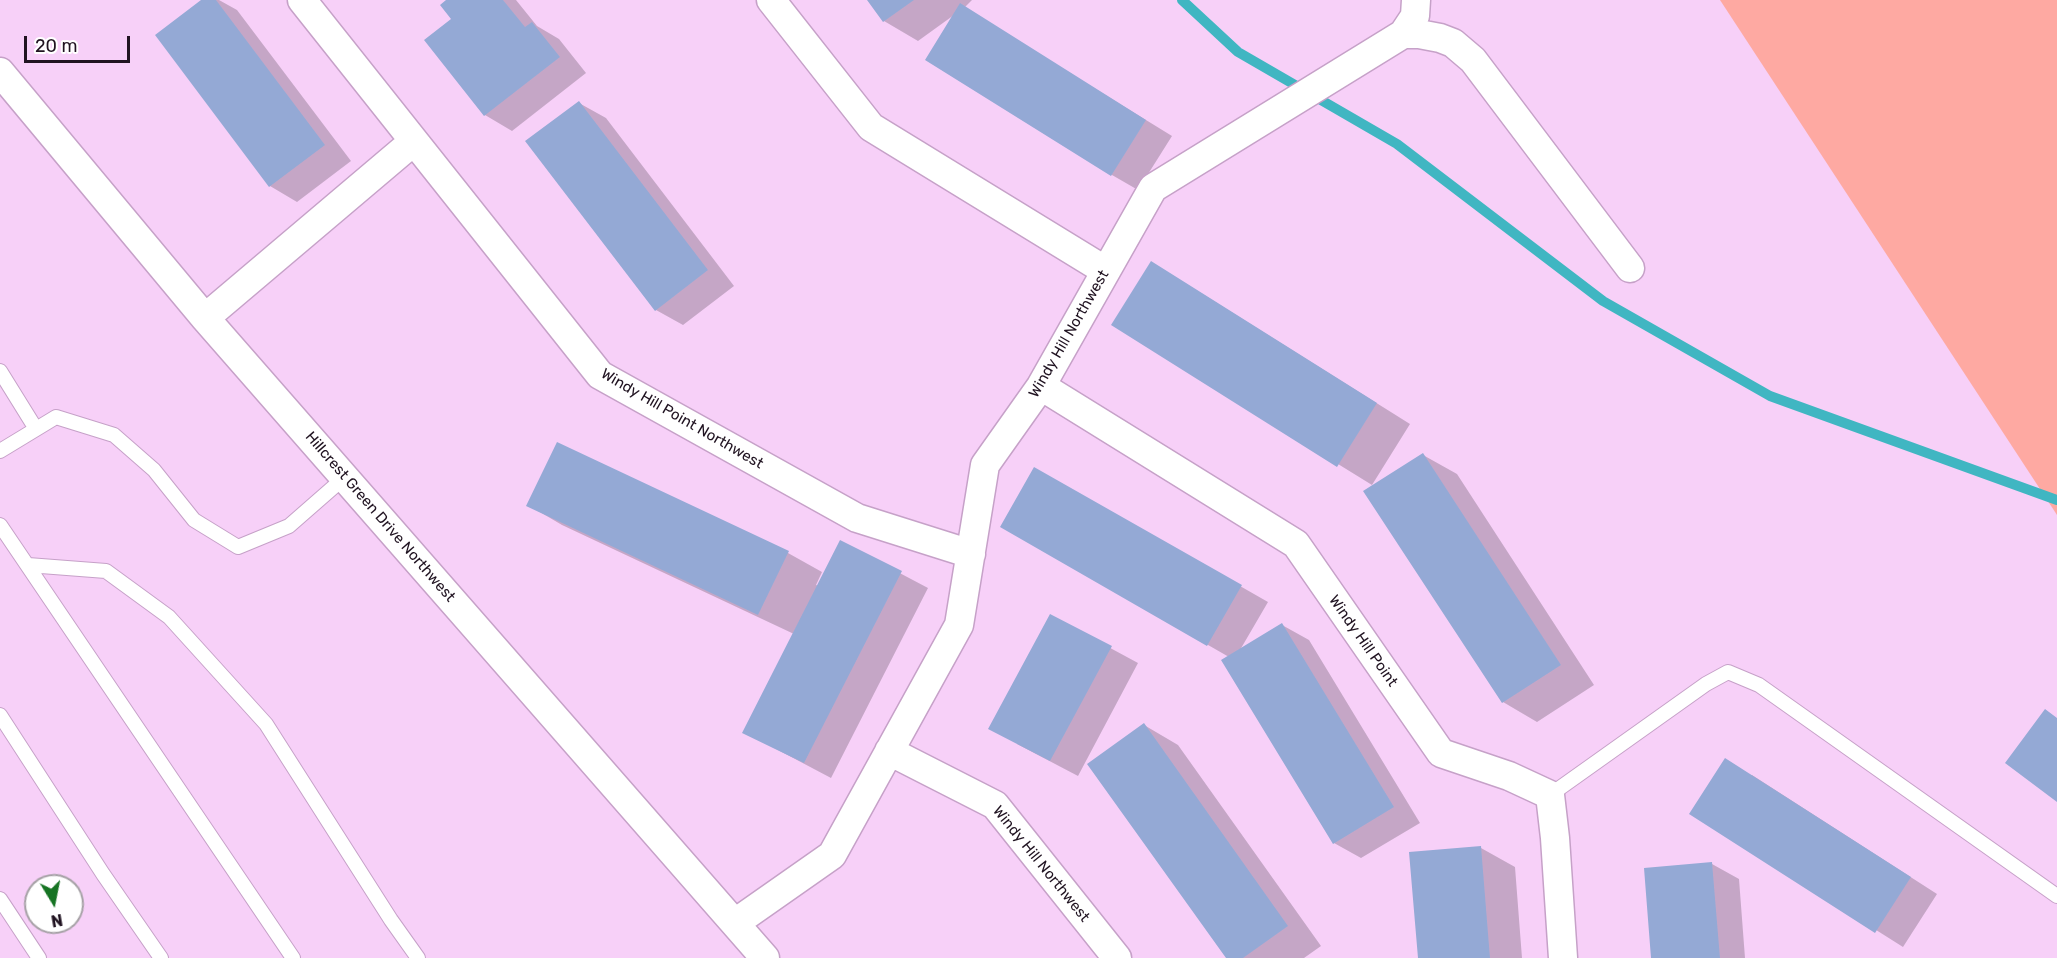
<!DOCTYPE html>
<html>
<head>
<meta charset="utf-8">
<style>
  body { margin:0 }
  #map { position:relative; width:2057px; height:958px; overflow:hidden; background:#f7d0f8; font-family:Rubik,sans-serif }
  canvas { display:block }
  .north { position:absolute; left:24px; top:874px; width:60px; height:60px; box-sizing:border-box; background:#fff; border:2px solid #a6a1a6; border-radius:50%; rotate:170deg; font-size:16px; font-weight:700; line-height:24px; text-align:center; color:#201321 }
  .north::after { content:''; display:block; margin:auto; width:21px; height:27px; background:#167423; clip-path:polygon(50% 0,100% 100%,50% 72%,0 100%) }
  .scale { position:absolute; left:24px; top:36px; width:106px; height:27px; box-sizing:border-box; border:3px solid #201321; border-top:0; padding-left:8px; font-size:18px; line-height:21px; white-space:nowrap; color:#201321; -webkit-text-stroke:4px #fff; paint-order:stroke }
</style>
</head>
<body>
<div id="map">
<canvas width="2057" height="958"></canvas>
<div class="north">N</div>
<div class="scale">20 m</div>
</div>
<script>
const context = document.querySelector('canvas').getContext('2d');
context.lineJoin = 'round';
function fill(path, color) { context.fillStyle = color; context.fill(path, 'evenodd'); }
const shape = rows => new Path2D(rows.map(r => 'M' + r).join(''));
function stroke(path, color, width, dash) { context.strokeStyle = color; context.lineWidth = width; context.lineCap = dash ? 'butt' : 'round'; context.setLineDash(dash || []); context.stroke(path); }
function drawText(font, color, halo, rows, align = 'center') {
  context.font = font + ' Rubik,sans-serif'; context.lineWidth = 6; context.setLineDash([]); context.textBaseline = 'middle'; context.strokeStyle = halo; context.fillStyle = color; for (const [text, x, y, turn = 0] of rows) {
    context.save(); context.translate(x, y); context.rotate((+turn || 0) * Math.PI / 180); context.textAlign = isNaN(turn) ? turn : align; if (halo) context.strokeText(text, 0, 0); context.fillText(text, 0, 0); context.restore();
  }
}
fill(shape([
  [1720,0,2057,0,2057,515]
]), '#fea9a2');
fill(shape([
  [204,0,219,0,237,10,351,161,297,202,270,186],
  [449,0,516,0,537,26,559,39,586,73,512,131,485,115,453,19],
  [869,0,972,0,964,8,1172,136,1138,190,1112,175,954,15,918,41,884,21],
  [579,103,606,118,734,286,683,325,656,310],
  [1185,283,1410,424,1372,485,1113,325],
  [1423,455,1457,474,1594,685,1537,722,1503,702,1365,491],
  [1035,469,1268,602,1240,650,1282,625,1309,640,1420,823,1361,858,1334,843,1229,657,1002,527],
  [528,505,788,553,822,572,816,585,819,586,841,542,928,588,831,778,744,732,794,634,562,525],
  [1051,616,1138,663,1078,776,1017,744],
  [1144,725,1178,745,1321,946,1304,958,1228,958],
  [1752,775,1937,894,1903,947,1691,813],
  [1481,848,1515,867,1522,958,1419,958],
  [1712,864,1739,879,1745,958,1653,958]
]), '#0003');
stroke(shape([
  [1182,0,1238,52,1397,144,1603,301,1770,396,2057,500]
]), '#40b6c2', 10);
fill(shape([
  [201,0,216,0,325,145,269,187,155,35],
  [446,0,503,0,525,27,532,22,560,57,484,116,424,40,451,19,440,5],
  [867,0,914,0,883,22],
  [960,3,1146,120,1111,176,925,60],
  [579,101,708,270,655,311,525,141],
  [1151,261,1377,403,1337,467,1111,325],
  [557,442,789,551,758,615,526,506],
  [1423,453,1561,665,1502,703,1363,491],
  [1034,467,1242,585,1207,646,1000,527],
  [840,540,902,571,804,763,742,733],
  [1050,614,1112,646,1050,761,988,729],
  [1282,623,1394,807,1333,844,1221,660],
  [2045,709,2057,718,2057,802,2005,763],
  [1144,723,1288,926,1243,958,1226,958,1087,764],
  [1725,758,1911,877,1875,933,1689,814],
  [1481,846,1490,958,1418,958,1409,852],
  [1712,862,1720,958,1651,958,1644,868]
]), '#94a9d5');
const lane = shape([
  [0,371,36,429],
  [0,451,56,417,114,435,154,470,194,520,238,547,289,526,345,477],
  [0,525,293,958],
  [28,565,106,571,169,617,266,724,391,920,418,958],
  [0,715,103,874,161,958],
  [1550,795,1706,684,1728,672,1759,685,2057,896],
  [0,899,39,958]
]);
const street = shape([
  [302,0,600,375,857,518,971,554],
  [771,0,871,127,1106,271],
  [1403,34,1419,34,1440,38,1453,43,1473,60,1630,268],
  [0,72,205,318,765,958],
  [205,318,414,141],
  [1041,386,1296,544,1441,753,1509,776,1550,795,1555,838,1563,958],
  [889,751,995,805,1117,958],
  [735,923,832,855,959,625,985,465,1041,386,1153,188,1403,34,1415,16,1416,0]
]);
stroke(lane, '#c6a1c8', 16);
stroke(street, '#c6a1c8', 31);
stroke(lane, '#fff', 14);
stroke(street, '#fff', 28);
drawText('15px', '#201321', '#fff', [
  ["Windy Hill Northwest",1069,334,-60],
  ["Windy Hill Point Northwest",682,419,30],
  ["Hillcrest Green Drive Northwest",380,517,49],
  ["Windy Hill Point",1363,641,55],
  ["Windy Hill Northwest",1041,864,51]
]);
</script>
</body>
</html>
